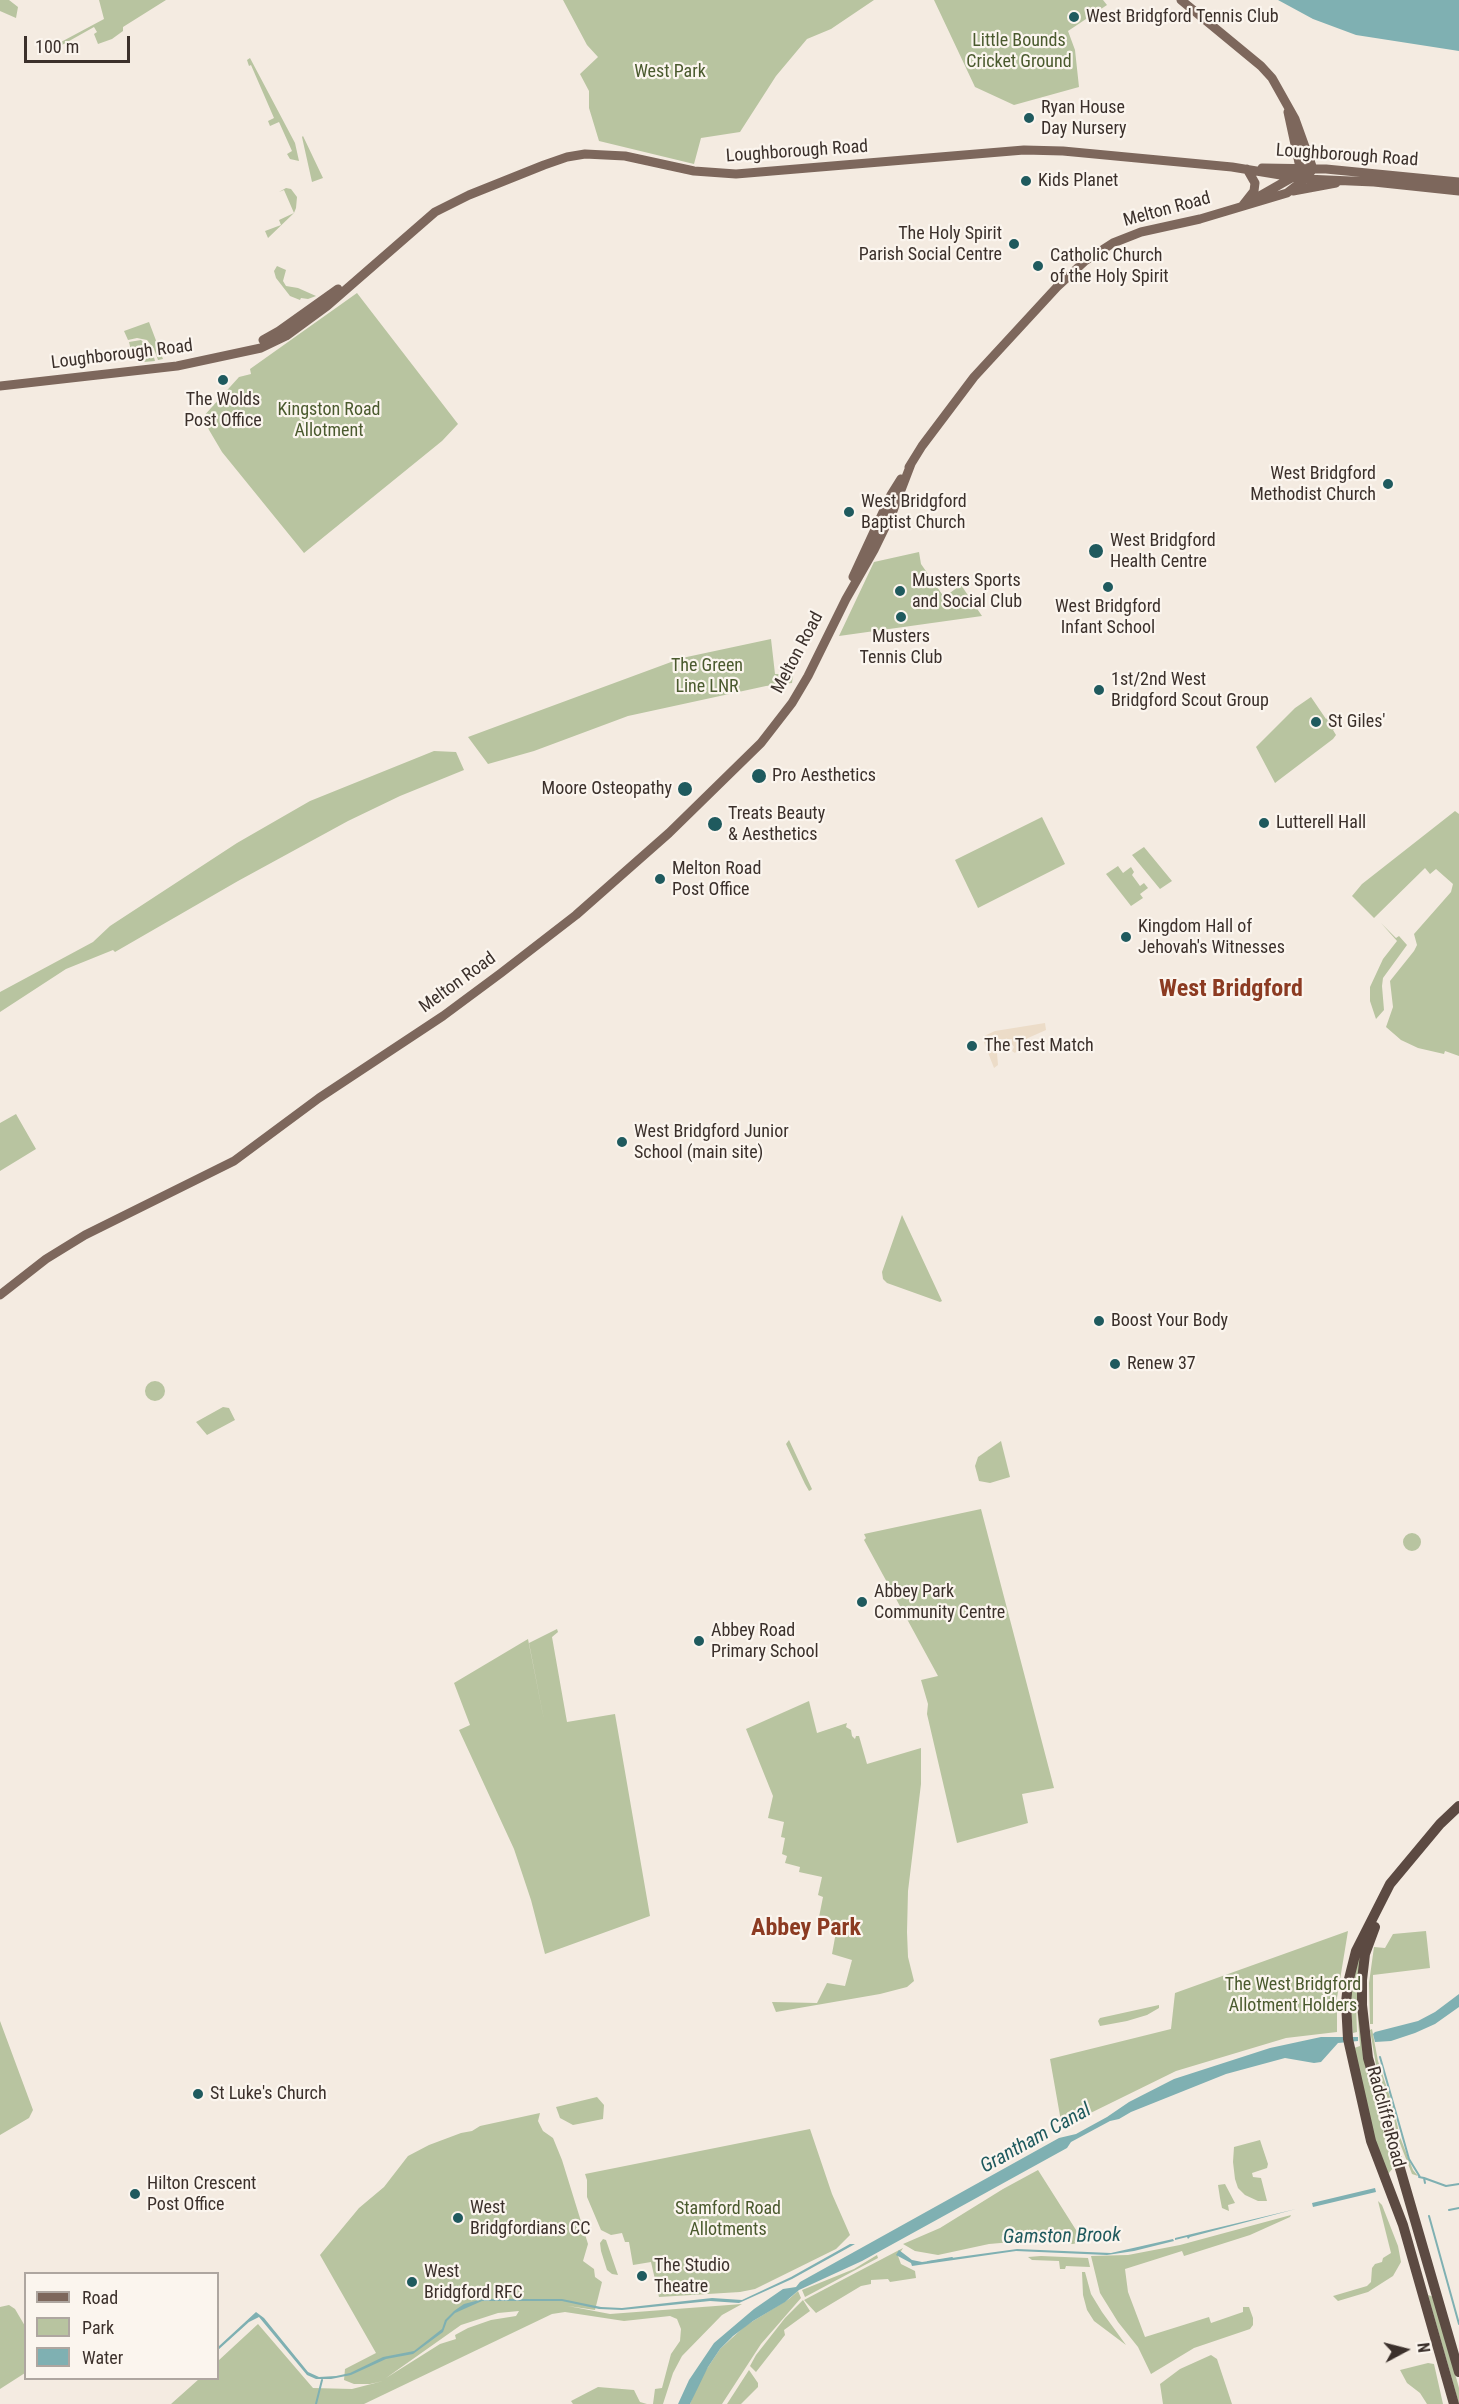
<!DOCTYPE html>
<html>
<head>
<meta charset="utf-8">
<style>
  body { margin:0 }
  #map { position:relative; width:1459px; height:2404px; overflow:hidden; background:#f4ebe1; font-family:"Roboto Condensed",sans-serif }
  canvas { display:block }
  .legend { position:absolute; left:24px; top:2272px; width:195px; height:108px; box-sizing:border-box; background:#fbf5ee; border:2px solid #aea6a0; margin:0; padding:8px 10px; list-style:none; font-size:18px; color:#3b302b }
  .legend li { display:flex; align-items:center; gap:12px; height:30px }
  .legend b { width:30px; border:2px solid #aea6a0 }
  .north { position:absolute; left:1375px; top:2320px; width:60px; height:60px; -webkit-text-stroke:4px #fbf5ee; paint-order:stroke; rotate:83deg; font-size:16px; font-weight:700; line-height:24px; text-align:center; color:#3b302b }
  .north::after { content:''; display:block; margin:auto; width:21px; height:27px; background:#3b302b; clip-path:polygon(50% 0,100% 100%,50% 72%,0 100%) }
  .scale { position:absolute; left:24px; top:36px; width:106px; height:27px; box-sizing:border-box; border:3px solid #3b302b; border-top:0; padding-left:8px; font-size:18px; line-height:21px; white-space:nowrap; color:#3b302b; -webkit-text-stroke:4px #fbf5ee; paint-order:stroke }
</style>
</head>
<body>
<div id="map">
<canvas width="1459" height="2404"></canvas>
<ul class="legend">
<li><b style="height:8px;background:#7d675c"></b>Road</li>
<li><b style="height:16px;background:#b8c4a0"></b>Park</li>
<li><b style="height:16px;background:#7fb0b2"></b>Water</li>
</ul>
<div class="north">N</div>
<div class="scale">100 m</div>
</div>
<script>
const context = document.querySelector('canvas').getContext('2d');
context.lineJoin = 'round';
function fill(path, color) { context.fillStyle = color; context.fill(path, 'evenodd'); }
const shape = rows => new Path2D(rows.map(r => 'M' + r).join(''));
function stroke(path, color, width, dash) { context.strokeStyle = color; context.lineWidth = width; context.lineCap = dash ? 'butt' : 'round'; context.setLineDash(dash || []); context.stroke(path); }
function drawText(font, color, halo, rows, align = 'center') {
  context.font = font + ' "Roboto Condensed",sans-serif'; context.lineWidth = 4.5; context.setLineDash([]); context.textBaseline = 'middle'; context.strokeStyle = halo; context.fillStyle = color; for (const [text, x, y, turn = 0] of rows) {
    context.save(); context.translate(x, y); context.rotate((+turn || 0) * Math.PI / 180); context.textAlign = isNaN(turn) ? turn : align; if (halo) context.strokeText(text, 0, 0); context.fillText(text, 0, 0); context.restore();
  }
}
fill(shape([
  [0,0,9,0,18,7,16,18,0,11],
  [99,0,166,0,123,27,123,31,112,39,98,44,94,34,97,32,94,27,62,45,61,42,104,19],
  [563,0,874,0,831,29,807,39,776,76,740,132,701,138,694,164,599,141,589,108,589,91,580,74,598,57,587,45],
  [934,0,1103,0,1107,5,1068,31,1075,50,1079,87,1014,105,975,87],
  [250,58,295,143,299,161,290,159,287,154,292,151,279,122,270,126,268,121,274,118,251,65,249,66,247,60],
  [303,136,323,178,312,182,302,137],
  [286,188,291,189,297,197,296,208,294,213,268,238,265,231,281,225,279,220,294,213,284,190,279,192],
  [277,266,286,270,283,281,286,286,298,288,316,296,308,299,301,298,300,300,290,296,276,278,274,271],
  [357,293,458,424,442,441,304,553,222,452,202,418,239,377,251,374,250,369],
  [149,322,163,359,158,360,154,349,147,340,137,338,128,340,124,331],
  [141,340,152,350,155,361,144,362,132,355,129,342],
  [919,552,921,564,944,597,961,585,982,616,839,636,874,562],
  [771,639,775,674,793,674,792,683,766,686,628,716,534,751,488,764,468,737,682,658],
  [1311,697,1326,719,1333,714,1341,725,1333,730,1336,735,1333,739,1275,783,1256,747,1295,708],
  [434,751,456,752,464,770,400,796,348,821,238,881,115,952,113,950,66,969,0,1012,0,992,93,942,110,926,237,843,310,801],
  [1455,811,1459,814,1459,1056,1445,1051,1444,1054,1418,1048,1401,1040,1386,1027,1393,1007,1390,981,1414,951,1417,945,1414,934,1451,892,1453,884,1436,869,1430,874,1425,868,1374,918,1352,896,1362,884],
  [1042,817,1065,864,978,908,955,860],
  [1144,847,1172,881,1160,889,1132,855],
  [1118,866,1123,873,1131,867,1134,872,1132,875,1140,886,1144,883,1148,888,1140,894,1143,898,1131,906,1106,874],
  [1381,923,1396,938,1399,936,1407,945,1383,978,1382,986,1384,1010,1376,1019,1370,1001,1370,987,1383,959,1397,941],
  [16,1114,36,1149,0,1171,0,1123],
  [902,1215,942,1301,940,1302,887,1283,883,1279,882,1272],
  '145 1391a10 10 0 1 1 20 0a10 10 0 1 1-20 0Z',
  [223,1407,229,1408,235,1420,207,1435,196,1422],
  [789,1440,812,1489,811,1490,809,1491,805,1484,786,1444],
  [1001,1441,1010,1477,990,1483,979,1481,975,1466,978,1457],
  [981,1509,1054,1788,1022,1794,1028,1823,957,1843,927,1714,928,1704,921,1680,938,1676,864,1540,866,1538,864,1534],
  '1403 1542a9 9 0 1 1 18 0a9 9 0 1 1-18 0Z',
  [557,1629,558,1632,552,1637,567,1722,615,1714,650,1916,545,1954,531,1900,514,1849,459,1730,470,1725,454,1683,528,1639,545,1725,529,1643],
  [809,1701,817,1733,847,1723,846,1727,851,1730,852,1736,855,1739,856,1736,859,1736,867,1764,921,1748,921,1784,908,1891,907,1932,908,1957,914,1981,907,1987,880,1994,776,2012,772,2002,817,2003,827,1983,845,1986,852,1960,832,1954,836,1932,817,1927,823,1897,818,1895,822,1877,799,1872,800,1867,785,1863,787,1856,782,1854,785,1838,781,1837,784,1822,768,1818,773,1796,746,1729],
  [1348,1931,1337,1998,1337,2032,1286,2038,1176,2071,1062,2127,1050,2059,1171,2029,1175,1993],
  [1426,1931,1430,1968,1373,1975,1373,2024,1370,2024,1369,1983,1374,1947,1385,1948,1393,1934],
  [1368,1933,1358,2004,1356,2005,1357,2032,1353,2033,1350,1998,1355,1969],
  [1159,2005,1159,2008,1147,2015,1127,2021,1100,2026,1098,2021,1100,2018],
  [1357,2006,1359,2006,1363,2054,1373,2096,1394,2167,1388,2174,1372,2132,1354,2048,1360,2046],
  [0,2021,33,2110,29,2118,0,2135],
  [1372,2029,1378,2061,1393,2106,1400,2137,1413,2170,1418,2176,1412,2174,1397,2136,1393,2112,1377,2071,1370,2030],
  [597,2097,604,2105,603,2119,573,2125,560,2118,556,2107],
  [540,2113,538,2121,543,2131,553,2138,562,2160,588,2244,583,2261,594,2269,595,2277,602,2282,595,2310,568,2306,610,2314,742,2304,722,2315,682,2356,673,2373,663,2404,653,2404,655,2389,662,2388,671,2354,680,2341,681,2329,677,2319,670,2316,624,2321,565,2312,552,2314,364,2404,171,2404,199,2379,218,2378,218,2361,258,2324,313,2388,352,2389,383,2381,370,2384,354,2384,344,2380,345,2369,376,2353,320,2255,359,2208,384,2187,408,2156,429,2145,461,2133,472,2131,480,2126],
  [519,2311,516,2316,491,2320,468,2328,455,2335,456,2339,440,2344,386,2378,461,2325,498,2313],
  [810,2129,832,2194,850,2235,836,2249,755,2289,740,2292,659,2297,651,2262,633,2265,629,2242,625,2242,622,2233,611,2235,601,2230,587,2197,587,2180,585,2174],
  [1260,2140,1268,2164,1267,2168,1252,2173,1253,2177,1261,2178,1267,2201,1258,2201,1245,2195,1238,2188,1235,2179,1233,2162,1234,2147],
  [1038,2170,1083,2241,1073,2244,1024,2241,989,2244,938,2255,915,2251,903,2244,940,2228,1003,2189],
  [1225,2184,1235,2203,1228,2205,1229,2211,1222,2208,1220,2198,1218,2185],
  [1378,2201,1382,2205,1398,2246,1401,2262,1393,2276,1382,2283,1368,2292,1338,2301,1333,2296,1367,2286,1371,2282,1372,2268,1375,2264,1382,2262,1383,2258,1391,2253],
  [1291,2215,1290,2217,1250,2235,1184,2256,1182,2251,1125,2269,1128,2292,1145,2337,1209,2317,1211,2323,1243,2312,1243,2307,1249,2307,1253,2318,1253,2325,1250,2329,1194,2348,1151,2374,1138,2347,1118,2322,1100,2293,1091,2256,1128,2255,1180,2245],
  [603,2239,606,2240,618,2275,612,2274,607,2270,601,2251,600,2243],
  [903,2248,898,2256,901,2264,915,2271,916,2278,890,2282,888,2279,871,2280,871,2284,861,2286,816,2313,804,2300],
  [877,2255,878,2258,805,2297,802,2290,854,2269],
  [1041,2256,1088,2258,1090,2267,1066,2266,1065,2269,1060,2269,1059,2261,1032,2260,1028,2257],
  [1082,2272,1085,2272,1091,2294,1102,2312,1126,2345,1094,2321,1087,2310,1083,2295],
  [798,2291,801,2298,761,2344,722,2404,690,2404,700,2379,720,2349,745,2326,789,2299],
  [1428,2295,1434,2297,1459,2388,1459,2404],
  [803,2300,810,2311,784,2330,785,2335,756,2372,750,2366,756,2355,785,2318],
  [9,2305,15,2309,25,2326,25,2373,0,2389,0,2307],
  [1211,2355,1217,2359,1232,2404,1163,2404,1160,2384,1180,2369],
  [1428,2363,1434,2364,1443,2404,1427,2404,1420,2393,1407,2383,1400,2370],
  [749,2370,758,2383,758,2387,741,2404,727,2404],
  [598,2387,634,2390,640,2402,647,2404,573,2404,571,2401]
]), '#b8c4a0');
fill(shape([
  [1045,1023,1046,1030,1028,1038,1015,1053,1012,1051,1014,1047,1012,1044,1012,1039,1000,1039,999,1044,996,1042,998,1065,994,1068,982,1037,995,1031]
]), '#ecdcc8');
fill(shape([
  [1278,0,1459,0,1459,51,1356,35,1313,19],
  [1459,1994,1459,2007,1435,2024,1415,2033,1391,2041,1375,2042,1373,2034,1375,2032,1418,2021,1435,2012],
  [1321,2037,1358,2037,1358,2041,1338,2043,1321,2062,1314,2063,1285,2058,1226,2074,1131,2112,1119,2119,1110,2121,1071,2142,1067,2148,862,2261,799,2290,785,2302,753,2321,733,2336,720,2349,708,2367,690,2404,678,2404,689,2380,714,2343,754,2309,783,2289,796,2287,800,2282,1059,2138,1076,2134,1107,2117,1129,2102,1174,2079,1270,2048],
  [1375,2188,1376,2192,1313,2207,1312,2203],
  [1296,2209,1190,2237,1188,2239,1187,2237,1175,2240,1175,2238],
  [1173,2239,1174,2241,1134,2251,1107,2255,1016,2251,912,2266,911,2263,896,2255,899,2250,912,2260,922,2262,1017,2249,1111,2253],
  [850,2244,855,2244,792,2279,739,2303,710,2301,622,2310,599,2309,562,2301,482,2301,455,2313,447,2321,443,2332,413,2354,386,2359,351,2375,331,2379,316,2379,307,2375,259,2317,249,2322,218,2350,218,2347,256,2312,264,2318,308,2372,319,2377,336,2376,350,2373,383,2357,414,2351,442,2329,445,2320,454,2311,464,2304,483,2299,562,2299,601,2307,622,2308,712,2298,742,2300,791,2277]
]), '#7fb0b2');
stroke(shape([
  [1380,2057,1409,2159,1420,2177],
  [1419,2177,1424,2178,1425,2183],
  [1424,2178,1446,2186,1459,2184],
  [1449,2210,1459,2208],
  [1429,2216,1459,2324],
  [928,2262,952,2258],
  [316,2404,322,2380]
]), '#7fb0b2', 2);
stroke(shape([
  [1181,0,1261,66,1272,78,1295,119,1313,169],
  [1288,112,1301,172],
  [1262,168,1326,169,1459,182],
  [1293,191,1336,183],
  [1258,197,1293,177],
  [1243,205,1254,191,1255,183,1247,169],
  [263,340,279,331,338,289],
  [0,386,177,366,261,348,286,336,327,306,435,212,469,195,544,165,567,157,585,154,625,156,694,171,736,174,1024,150,1063,151,1232,167,1305,179,1374,182,1459,191],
  [909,467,922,446,974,377,1057,287,1085,261,1113,243,1141,232,1200,219,1287,193,1305,179,1313,169],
  [853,577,891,495,901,479],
  [0,1295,46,1259,85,1235,234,1161,319,1098,443,1016,501,973,576,915,669,833,761,743,792,703,808,676,846,599,874,550,893,511,911,464]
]), '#7d675c', 9);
stroke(shape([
  [1375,1927,1365,1954,1362,1980,1362,2005,1368,2058,1459,2372],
  [1454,2404,1403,2225,1371,2141,1348,2039,1346,2003,1348,1983,1356,1951,1390,1884,1440,1824,1459,1806]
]), '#5c4a42', 10);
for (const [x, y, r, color] of [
  [1074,17,6,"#1f5a5e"],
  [1029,118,6,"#1f5a5e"],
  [1026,181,6,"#1f5a5e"],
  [1014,244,6,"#1f5a5e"],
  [1038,266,6,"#1f5a5e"],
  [223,380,6,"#1f5a5e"],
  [1388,484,6,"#1f5a5e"],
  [849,512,6,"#1f5a5e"],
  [1096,551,8,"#1f5a5e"],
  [1108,587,6,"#1f5a5e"],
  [900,591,6,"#1f5a5e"],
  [901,617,6,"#1f5a5e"],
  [1099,690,6,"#1f5a5e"],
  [1316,722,6,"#1f5a5e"],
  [759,776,8,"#1f5a5e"],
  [685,789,8,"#1f5a5e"],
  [1264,823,6,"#1f5a5e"],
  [715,824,8,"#1f5a5e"],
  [660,879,6,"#1f5a5e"],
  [1126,937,6,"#1f5a5e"],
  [972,1046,6,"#1f5a5e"],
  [622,1142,6,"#1f5a5e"],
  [1099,1321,6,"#1f5a5e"],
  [1115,1364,6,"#1f5a5e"],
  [862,1602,6,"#1f5a5e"],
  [699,1641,6,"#1f5a5e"],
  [198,2094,6,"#1f5a5e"],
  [135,2194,6,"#1f5a5e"],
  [458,2218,6,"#1f5a5e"],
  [642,2276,6,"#1f5a5e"],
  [412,2282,6,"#1f5a5e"]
]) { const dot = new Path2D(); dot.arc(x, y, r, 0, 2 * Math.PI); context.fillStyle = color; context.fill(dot); stroke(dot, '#fbf5ee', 2); }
drawText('18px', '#3b302b', '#fbf5ee', [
  ["West Bridgford Tennis Club",1086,17],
  ["Ryan House",1041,108],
  ["Day Nursery",1041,129],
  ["Kids Planet",1038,181],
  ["The Holy Spirit",1002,234,"right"],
  ["Parish Social Centre",1002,255,"right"],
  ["Catholic Church",1050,256],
  ["of the Holy Spirit",1050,277],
  ["The Wolds",223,400,"center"],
  ["Post Office",223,421,"center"],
  ["West Bridgford",1376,474,"right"],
  ["Methodist Church",1376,495,"right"],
  ["West Bridgford",861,502],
  ["Baptist Church",861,523],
  ["West Bridgford",1110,541],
  ["Health Centre",1110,562],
  ["Musters Sports",912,581],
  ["and Social Club",912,602],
  ["West Bridgford",1108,607,"center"],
  ["Infant School",1108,628,"center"],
  ["Musters",901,637,"center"],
  ["Tennis Club",901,658,"center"],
  ["1st/2nd West",1111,680],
  ["Bridgford Scout Group",1111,701],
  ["St Giles'",1328,722],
  ["Pro Aesthetics",772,776],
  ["Moore Osteopathy",672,789,"right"],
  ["Treats Beauty",728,814],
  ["& Aesthetics",728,835],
  ["Lutterell Hall",1276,823],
  ["Melton Road",672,869],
  ["Post Office",672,890],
  ["Kingdom Hall of",1138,927],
  ["Jehovah's Witnesses",1138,948],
  ["The Test Match",984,1046],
  ["West Bridgford Junior",634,1132],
  ["School (main site)",634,1153],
  ["Boost Your Body",1111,1321],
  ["Renew 37",1127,1364],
  ["Abbey Park",874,1592],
  ["Community Centre",874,1613],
  ["Abbey Road",711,1631],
  ["Primary School",711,1652],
  ["St Luke's Church",210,2094],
  ["Hilton Crescent",147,2184],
  ["Post Office",147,2205],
  ["West",470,2208],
  ["Bridgfordians CC",470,2229],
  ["The Studio",654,2266],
  ["Theatre",654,2287],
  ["West",424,2272],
  ["Bridgford RFC",424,2293]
], 'left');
drawText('18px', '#4a5a2e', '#fbf5ee', [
  ["Little Bounds",1019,41],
  ["Cricket Ground",1019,62],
  ["West Park",670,72],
  ["Kingston Road",329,410],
  ["Allotment",329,431],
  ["The Green",707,666],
  ["Line LNR",707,687],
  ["The West Bridgford",1293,1985],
  ["Allotment Holders",1293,2006],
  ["Stamford Road",728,2209],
  ["Allotments",728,2230]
]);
drawText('18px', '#3b302b', '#fbf5ee', [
  ["Loughborough Road",797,152,-4],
  ["Loughborough Road",1347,156,4],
  ["Melton Road",1167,210,-15],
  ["Loughborough Road",122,355,-7],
  ["Melton Road",798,653,-62],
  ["Melton Road",458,983,-36],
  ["Radcliffe Road",1385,2117,75]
]);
drawText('italic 20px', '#1f5a5e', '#fbf5ee', [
  ["Grantham Canal",1036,2139,-29],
  ["Gamston Brook",1062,2237,-1]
]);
drawText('bold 24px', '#8c3b22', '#fbf5ee', [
  ["West Bridgford",1231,990],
  ["Abbey Park",806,1929]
]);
</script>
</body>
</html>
